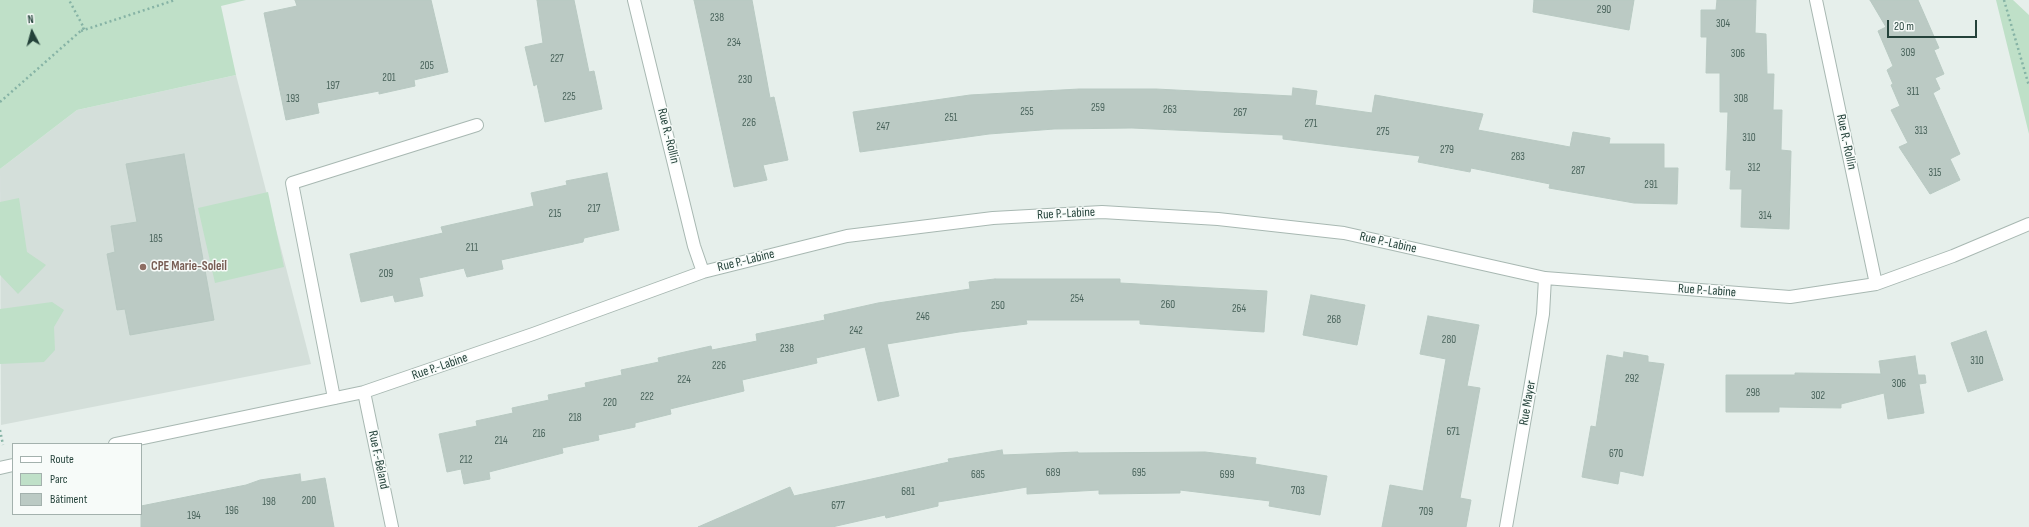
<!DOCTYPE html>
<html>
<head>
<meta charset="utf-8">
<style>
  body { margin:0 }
  #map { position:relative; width:2029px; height:527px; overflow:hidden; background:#e6efeb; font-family:"Sofia Sans Condensed",sans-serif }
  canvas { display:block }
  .legend { position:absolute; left:12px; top:443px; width:130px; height:72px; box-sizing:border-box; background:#f7fbf9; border:1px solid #a3b1ad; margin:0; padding:5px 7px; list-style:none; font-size:12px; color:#24423a }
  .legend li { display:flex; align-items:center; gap:8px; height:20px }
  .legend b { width:20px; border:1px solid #a3b1ad }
  .north { position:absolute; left:12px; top:12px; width:40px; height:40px; -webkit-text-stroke:3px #f7fbf9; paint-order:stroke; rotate:354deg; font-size:11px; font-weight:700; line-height:16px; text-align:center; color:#24423a }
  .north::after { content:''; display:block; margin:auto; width:14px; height:18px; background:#24423a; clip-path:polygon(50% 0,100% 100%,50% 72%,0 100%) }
  .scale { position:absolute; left:1887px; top:20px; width:90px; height:18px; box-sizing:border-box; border:2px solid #24423a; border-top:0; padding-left:5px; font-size:12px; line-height:14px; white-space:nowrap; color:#24423a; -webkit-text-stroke:3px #f7fbf9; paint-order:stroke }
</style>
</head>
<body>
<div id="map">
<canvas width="2029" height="527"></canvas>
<ul class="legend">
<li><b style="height:5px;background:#fff"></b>Route</li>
<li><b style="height:11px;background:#bfe0c8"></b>Parc</li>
<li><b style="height:11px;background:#bbcac4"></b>Bâtiment</li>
</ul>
<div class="north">N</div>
<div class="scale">20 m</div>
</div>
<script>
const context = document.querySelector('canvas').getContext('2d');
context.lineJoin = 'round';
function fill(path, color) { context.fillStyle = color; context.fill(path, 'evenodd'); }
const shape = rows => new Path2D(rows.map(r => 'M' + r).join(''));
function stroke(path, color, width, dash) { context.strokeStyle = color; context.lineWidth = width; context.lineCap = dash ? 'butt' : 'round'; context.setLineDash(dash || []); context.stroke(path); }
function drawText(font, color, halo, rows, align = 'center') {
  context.font = font + ' "Sofia Sans Condensed",sans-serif'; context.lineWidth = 3; context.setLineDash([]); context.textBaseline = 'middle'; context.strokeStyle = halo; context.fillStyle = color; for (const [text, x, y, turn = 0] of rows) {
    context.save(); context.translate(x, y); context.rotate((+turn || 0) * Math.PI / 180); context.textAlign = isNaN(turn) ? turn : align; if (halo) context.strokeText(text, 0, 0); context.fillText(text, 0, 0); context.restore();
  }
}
fill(shape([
  [236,75,311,364,1,425,0,169,77,110]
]), '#d4dfda');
fill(shape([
  [0,0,246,0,221,6,236,75,77,110,0,169],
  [1996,0,2013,0,2029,15,2029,134],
  [268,192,284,267,215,283,198,208],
  [19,198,27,252,46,265,18,294,0,275,0,202],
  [52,302,64,310,54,327,55,350,44,362,0,364,0,309]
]), '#bfe0c8');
const building = shape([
  [295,0,431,0,448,72,414,80,415,86,379,94,379,91,317,103,319,113,286,120,264,13,297,6,295,0],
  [537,0,574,0,589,72,594,71,602,109,545,122,537,84,534,86,525,47,543,43,537,0],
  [694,0,752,0,770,98,774,97,788,160,763,165,767,180,734,187,694,0],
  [1534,0,1634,0,1629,30,1533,12,1534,0],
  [1717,0,1756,0,1755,33,1766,34,1767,74,1774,74,1773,110,1782,110,1781,150,1791,151,1789,229,1741,227,1742,189,1730,189,1731,170,1726,170,1728,112,1720,112,1720,73,1706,73,1707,37,1701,37,1701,10,1716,10,1717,0],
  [1870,0,1918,0,1939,48,1934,50,1944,74,1935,78,1940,89,1933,93,1960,154,1950,159,1960,180,1930,194,1899,147,1908,143,1891,110,1900,106,1891,85,1893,84,1887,70,1893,66,1878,31,1886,27,1870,0],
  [1293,88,1317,91,1315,105,1372,113,1375,95,1483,114,1478,130,1570,147,1573,132,1610,138,1609,144,1664,144,1664,168,1678,168,1677,204,1634,203,1549,188,1550,184,1471,168,1470,172,1418,162,1420,156,1283,139,1283,135,1132,128,1054,129,989,134,860,152,853,112,970,95,1079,89,1156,89,1292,96,1293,88],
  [184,154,214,320,130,335,125,309,117,310,107,254,115,252,111,226,137,222,126,164,184,154],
  [607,173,619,230,584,238,583,242,501,260,503,269,467,277,464,268,419,278,423,296,395,302,393,295,361,302,350,254,443,233,441,227,534,206,531,193,567,185,566,181,607,173],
  [995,279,1120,279,1120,283,1267,291,1264,332,1140,324,1140,320,1026,320,1027,324,959,332,887,344,899,396,878,401,865,347,816,358,817,363,742,380,744,391,670,409,671,414,635,423,635,427,598,435,599,440,562,448,563,453,489,472,490,479,464,484,461,469,447,472,439,434,477,426,476,421,513,413,512,408,549,400,548,395,586,387,585,383,622,375,621,370,659,362,658,358,711,346,712,350,757,341,756,334,825,320,824,315,878,303,970,289,969,282,995,279],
  [1311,295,1365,305,1357,345,1303,335,1311,295],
  [1428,316,1479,325,1467,386,1480,388,1460,498,1471,500,1466,527,1382,527,1390,485,1423,491,1446,359,1420,354,1428,316],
  [1986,331,2003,380,1968,392,1951,343,1986,331],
  [1624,352,1648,356,1648,362,1664,364,1643,476,1620,471,1618,484,1582,477,1591,426,1596,427,1607,355,1623,358,1624,352],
  [1915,356,1918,375,1925,375,1926,383,1919,384,1924,413,1888,419,1884,393,1841,404,1841,408,1779,407,1779,412,1726,412,1726,375,1795,375,1795,373,1881,374,1879,361,1915,356],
  [1002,450,1003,455,1078,452,1078,453,1205,452,1256,458,1255,464,1327,476,1320,515,1269,506,1270,501,1180,490,1180,493,1099,494,1099,490,1027,494,1027,487,938,502,938,506,886,518,885,515,832,527,698,527,790,487,794,496,949,462,948,459,1002,450],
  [300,474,301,482,325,478,334,527,141,527,141,506,246,485,260,480,300,474]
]);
fill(building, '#bbcac4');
stroke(building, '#b8c9c2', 1);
const lane = shape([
  [334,398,292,183,477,125]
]);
const street = shape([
  [634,0,694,246,703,272],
  [1816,0,1876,284],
  [364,392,392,527],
  [115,444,364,392,533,334,703,272,847,236,993,218,1102,212,1218,219,1344,233,1545,278,1790,297,1876,284,1953,256,2029,224],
  [0,468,13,465],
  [1506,527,1543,314,1545,278]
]);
stroke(lane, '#a8b8b2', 14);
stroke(street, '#a8b8b2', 14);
stroke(shape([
  [2004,0,2029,86],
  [81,31,175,0],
  [0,102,84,28,69,0],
  [0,430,3,445]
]), '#86b3a5', 2.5, [2, 3]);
stroke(lane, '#fff', 12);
stroke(street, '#fff', 12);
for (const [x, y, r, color] of [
  [143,267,4,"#8d6e63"]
]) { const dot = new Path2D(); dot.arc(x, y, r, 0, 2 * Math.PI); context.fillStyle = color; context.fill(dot); stroke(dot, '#f7fbf9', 1.5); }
drawText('11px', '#4a645c', null, [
  ["290",1604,10],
  ["238",717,18],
  ["304",1723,24],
  ["234",734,43],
  ["309",1908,53],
  ["306",1738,54],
  ["227",557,59],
  ["205",427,66],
  ["201",389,78],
  ["230",745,80],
  ["197",333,86],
  ["311",1913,92],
  ["225",569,97],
  ["193",293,99],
  ["308",1741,99],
  ["259",1098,108],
  ["263",1170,110],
  ["255",1027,112],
  ["267",1240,113],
  ["251",951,118],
  ["226",749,123],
  ["271",1311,124],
  ["247",883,127],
  ["313",1921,131],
  ["275",1383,132],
  ["310",1749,138],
  ["279",1447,150],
  ["283",1518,157],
  ["312",1754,168],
  ["287",1578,171],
  ["315",1935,173],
  ["291",1651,185],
  ["217",594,209],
  ["215",555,214],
  ["314",1765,216],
  ["185",156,239],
  ["211",472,248],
  ["209",386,274],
  ["254",1077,299],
  ["260",1168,305],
  ["250",998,306],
  ["264",1239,309],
  ["246",923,317],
  ["268",1334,320],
  ["242",856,331],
  ["280",1449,340],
  ["238",787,349],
  ["310",1977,361],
  ["226",719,366],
  ["292",1632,379],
  ["224",684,380],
  ["306",1899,384],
  ["298",1753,393],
  ["302",1818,396],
  ["222",647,397],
  ["220",610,403],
  ["218",575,418],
  ["671",1453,432],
  ["216",539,434],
  ["214",501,441],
  ["670",1616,454],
  ["212",466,460],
  ["689",1053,473],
  ["695",1139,473],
  ["685",978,475],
  ["699",1227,475],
  ["703",1298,491],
  ["681",908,492],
  ["200",309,501],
  ["198",269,502],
  ["677",838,506],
  ["196",232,511],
  ["709",1426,512],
  ["194",194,516]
]);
drawText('13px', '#24423a', '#f7fbf9', [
  ["Rue R.-Rollin",668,136,76],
  ["Rue R.-Rollin",1846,142,78],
  ["Rue P.-Labine",1066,214,-3],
  ["Rue P.-Labine",1388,243,13],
  ["Rue P.-Labine",746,261,-14],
  ["Rue P.-Labine",1707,291,4],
  ["Rue P.-Labine",440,367,-19],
  ["Rue Mayer",1528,403,-80],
  ["Rue F.-Béland",378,460,78]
]);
drawText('bold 13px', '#785e54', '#f7fbf9', [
  ["CPE Marie-Soleil",151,267]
], 'left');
</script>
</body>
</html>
